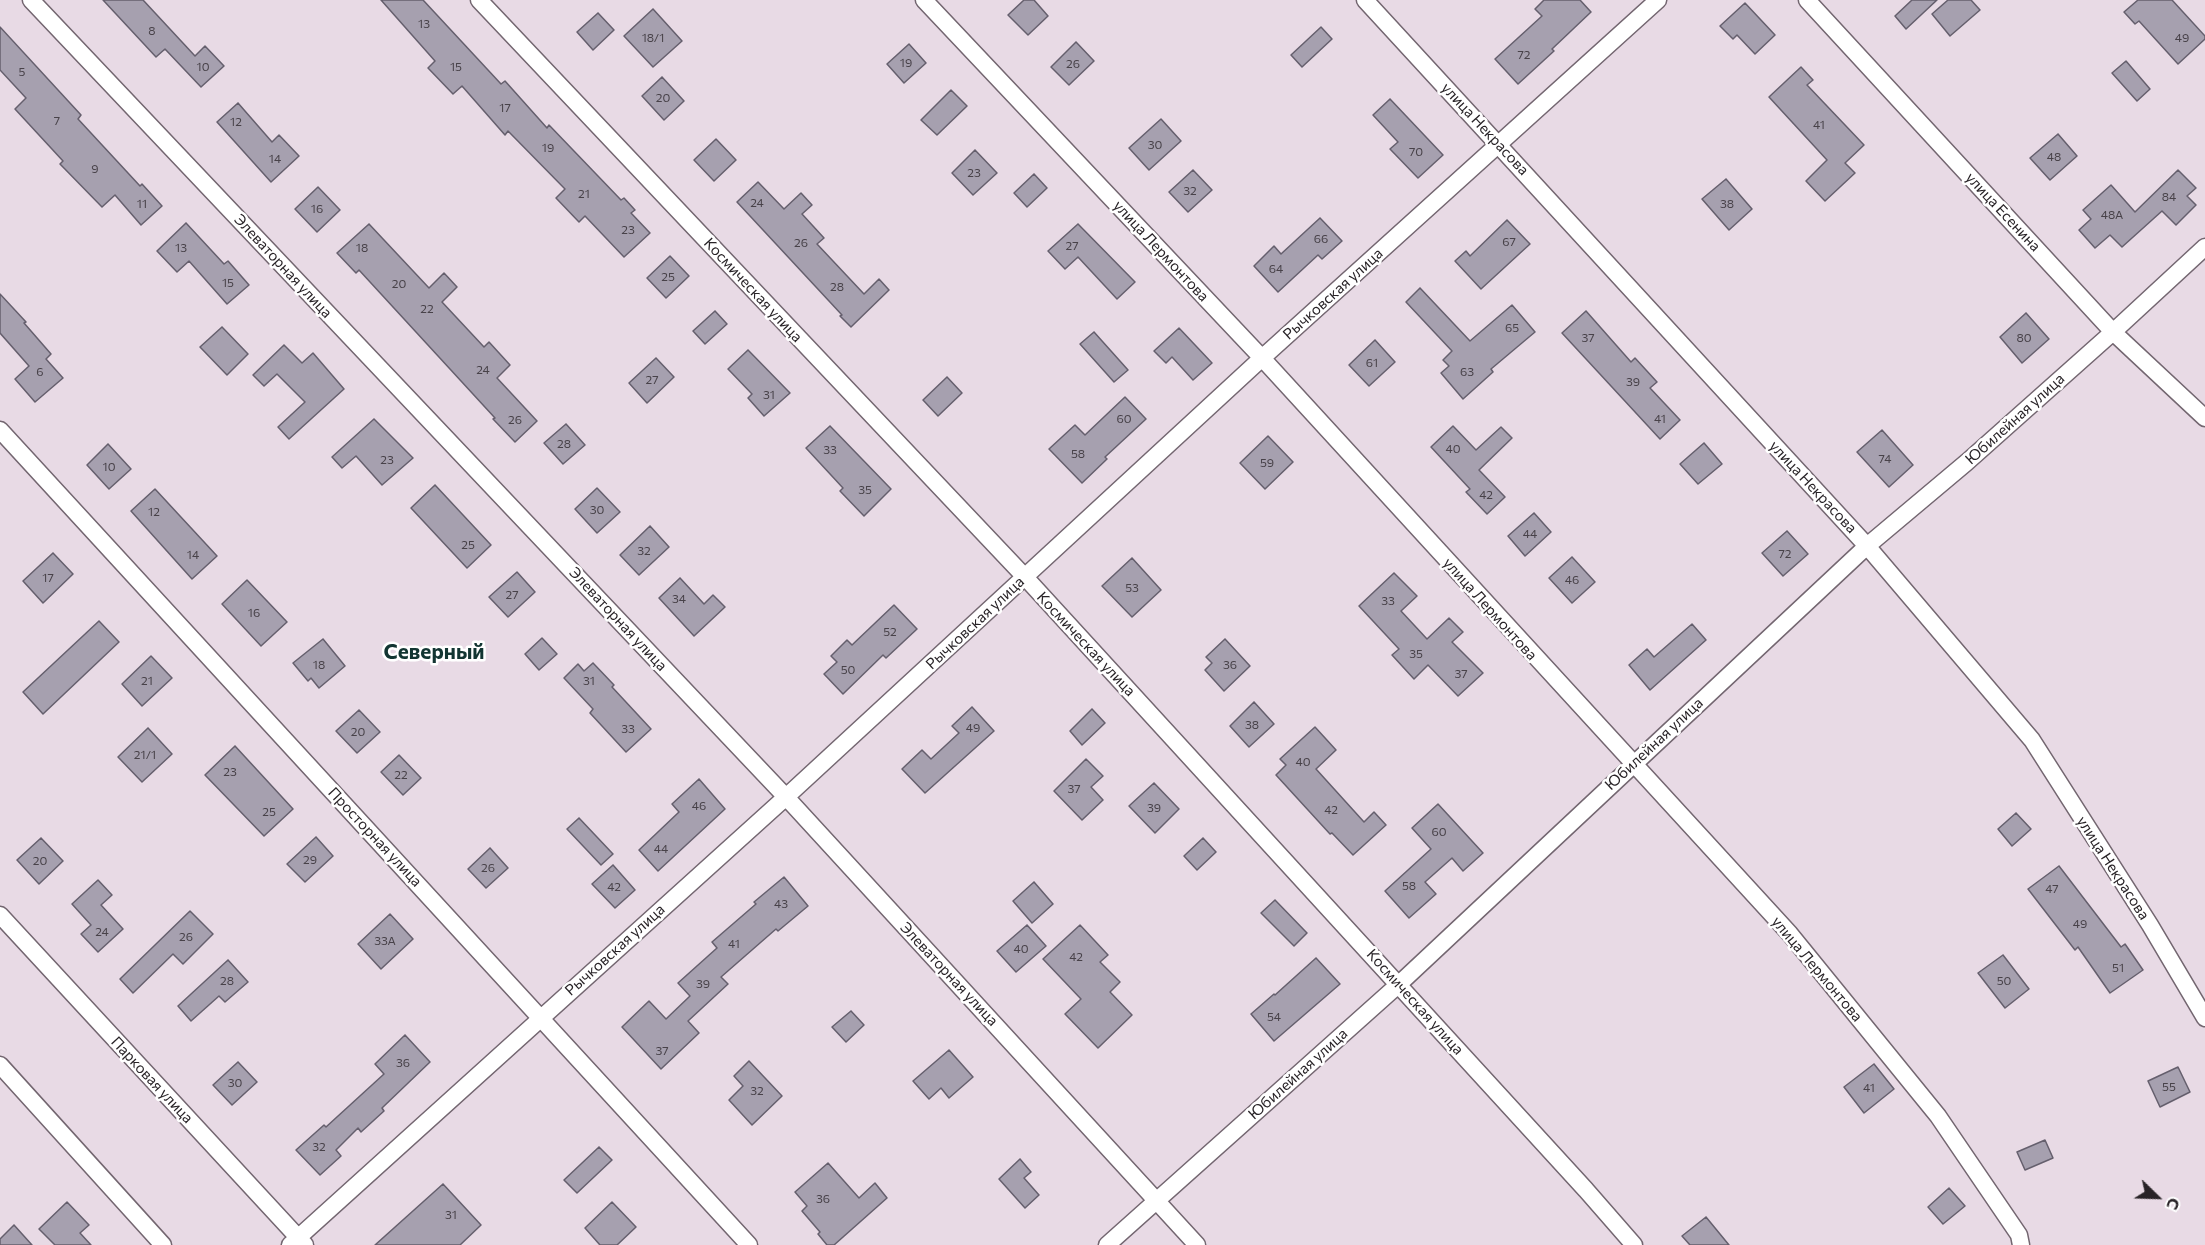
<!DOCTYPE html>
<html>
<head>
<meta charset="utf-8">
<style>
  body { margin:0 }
  #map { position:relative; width:2205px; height:1245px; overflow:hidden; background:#e8dae5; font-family:Commissioner,sans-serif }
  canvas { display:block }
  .north { position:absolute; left:2127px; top:1167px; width:60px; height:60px; -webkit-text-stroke:4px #fff; paint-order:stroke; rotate:113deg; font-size:16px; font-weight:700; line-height:24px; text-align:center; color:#282327 }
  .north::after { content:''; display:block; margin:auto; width:21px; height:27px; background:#282327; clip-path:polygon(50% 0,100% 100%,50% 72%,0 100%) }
</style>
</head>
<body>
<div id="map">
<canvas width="2205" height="1245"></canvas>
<div class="north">С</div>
</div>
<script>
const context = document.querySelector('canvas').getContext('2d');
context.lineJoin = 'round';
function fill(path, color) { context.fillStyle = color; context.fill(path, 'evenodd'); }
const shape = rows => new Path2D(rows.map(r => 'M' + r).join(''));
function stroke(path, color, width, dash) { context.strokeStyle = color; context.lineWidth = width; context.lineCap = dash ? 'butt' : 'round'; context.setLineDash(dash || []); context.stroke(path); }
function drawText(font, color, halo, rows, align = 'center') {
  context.font = font + ' Commissioner,sans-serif'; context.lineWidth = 5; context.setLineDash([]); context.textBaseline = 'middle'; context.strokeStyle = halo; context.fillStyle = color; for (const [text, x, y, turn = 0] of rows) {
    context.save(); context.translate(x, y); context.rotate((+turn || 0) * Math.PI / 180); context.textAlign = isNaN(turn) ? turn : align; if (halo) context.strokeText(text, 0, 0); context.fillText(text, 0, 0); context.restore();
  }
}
const building = shape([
  [103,0,143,0,195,56,205,46,224,66,201,87,165,49,156,57,103,0],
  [381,0,423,0,501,84,505,81,547,128,549,125,621,200,624,198,635,210,631,213,650,233,624,257,585,216,579,222,556,198,565,189,508,131,505,135,462,86,453,94,428,68,435,61,381,0],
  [1024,0,1034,0,1048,16,1028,35,1008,15,1024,0],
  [1544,0,1580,0,1591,12,1552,49,1554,51,1518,84,1495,59,1542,16,1535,9,1544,0],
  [1912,0,1937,0,1906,29,1895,16,1912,0],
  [1948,0,1971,0,1980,10,1950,36,1932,14,1948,0],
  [2138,0,2172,0,2205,36,2205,39,2178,64,2139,21,2135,24,2124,12,2138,0],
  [1745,3,1775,35,1755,54,1737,35,1733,39,1720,26,1745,3],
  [653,9,682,41,653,67,624,36,653,9],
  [598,13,614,30,593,50,577,32,598,13],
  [0,27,81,115,78,119,140,186,142,184,162,206,141,225,115,195,102,207,60,164,63,161,15,109,26,98,0,70,0,27],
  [1321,27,1332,39,1302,67,1291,55,1321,27],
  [1076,42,1094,61,1069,85,1051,67,1076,42],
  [909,44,926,63,904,83,887,64,909,44],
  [2126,61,2150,89,2137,101,2112,73,2126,61],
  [1801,67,1813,80,1807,85,1864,145,1845,163,1855,173,1825,201,1806,181,1827,160,1769,97,1801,67],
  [662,77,684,101,664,120,642,96,662,77],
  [951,90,967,106,937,135,921,120,951,90],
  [1390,99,1443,155,1418,178,1390,149,1398,142,1373,115,1390,99],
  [238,103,272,142,279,135,299,156,271,182,217,122,238,103],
  [1161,119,1181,141,1149,170,1129,148,1161,119],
  [2058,134,2077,156,2050,180,2030,158,2058,134],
  [716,139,736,160,714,181,694,160,716,139],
  [975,150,997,173,973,195,952,173,975,150],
  [1193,170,1212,190,1188,212,1169,192,1193,170],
  [2178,170,2196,188,2187,196,2196,205,2176,225,2162,211,2122,247,2110,235,2095,248,2079,230,2091,219,2083,210,2111,185,2135,212,2178,170],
  [1034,174,1047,188,1027,207,1014,193,1034,174],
  [1726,179,1752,209,1729,230,1702,199,1726,179],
  [758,182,784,209,801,193,812,205,802,214,824,238,817,244,864,294,879,279,889,290,851,327,840,316,842,315,737,202,758,182],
  [318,187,340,210,317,232,295,209,318,187],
  [1320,218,1342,241,1322,259,1318,255,1278,292,1254,266,1274,246,1281,254,1320,218],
  [1507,220,1530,244,1481,289,1455,261,1466,251,1470,256,1507,220],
  [186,223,224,264,228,261,249,285,227,304,189,261,177,272,157,251,186,223],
  [369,224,429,288,444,273,457,287,442,302,484,347,489,342,510,365,497,378,537,421,515,442,493,419,495,418,359,270,356,273,337,253,369,224],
  [1078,224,1135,282,1117,299,1078,257,1065,269,1048,251,1078,224],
  [670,256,689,276,666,298,647,278,670,256],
  [1420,288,1470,341,1512,305,1535,332,1491,369,1493,372,1463,399,1441,373,1449,366,1443,360,1452,351,1406,302,1420,288],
  [0,294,26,322,24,323,51,354,46,359,63,378,35,402,15,379,29,366,0,333,0,294],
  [715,311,727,324,705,344,693,331,715,311],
  [1586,311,1631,362,1635,358,1657,382,1650,388,1680,420,1660,439,1562,333,1586,311],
  [2026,313,2049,339,2022,363,2000,337,2026,313],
  [222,327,248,354,227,375,200,347,222,327],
  [1179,328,1212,363,1193,380,1172,357,1166,363,1154,351,1179,328],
  [1094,332,1128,370,1114,382,1080,344,1094,332],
  [1375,340,1395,362,1369,386,1349,365,1375,340],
  [284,345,302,363,313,353,344,389,289,439,278,427,305,402,277,374,264,386,253,375,284,345],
  [748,350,790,393,764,416,748,398,752,394,728,369,748,350],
  [656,358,674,377,647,403,629,383,656,358],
  [947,377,962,393,938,416,923,400,947,377],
  [1125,397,1146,419,1105,457,1107,459,1082,483,1049,449,1075,425,1085,435,1125,397],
  [374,419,413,458,382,485,356,456,342,468,332,457,374,419],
  [566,424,585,445,563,464,544,443,566,424],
  [830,426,891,489,864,516,840,491,843,488,806,448,830,426],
  [1453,426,1476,450,1501,427,1512,438,1479,470,1505,497,1487,514,1466,492,1470,489,1431,447,1453,426],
  [1882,430,1913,465,1889,487,1857,452,1882,430],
  [1268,436,1293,462,1265,489,1240,463,1268,436],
  [1704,443,1722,464,1698,484,1680,464,1704,443],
  [108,444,131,469,109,489,87,465,108,444],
  [435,485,491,545,467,568,411,508,435,485],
  [597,488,620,512,597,533,575,509,597,488],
  [155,489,217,556,192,579,131,511,155,489],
  [1534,513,1551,532,1525,556,1508,536,1534,513],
  [650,526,669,547,639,575,620,555,650,526],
  [1787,531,1808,554,1783,576,1762,553,1787,531],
  [53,553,73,574,43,603,23,581,53,553],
  [1572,557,1595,582,1572,603,1549,578,1572,557],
  [1132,558,1161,590,1132,617,1102,586,1132,558],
  [517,572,535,592,508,617,489,597,517,572],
  [1394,573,1417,596,1401,611,1427,639,1449,618,1463,632,1452,642,1483,673,1458,696,1428,665,1414,679,1392,655,1399,649,1359,606,1394,573],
  [680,578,704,604,713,595,725,607,694,636,659,598,680,578],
  [247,580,287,622,261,646,222,604,247,580],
  [894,605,917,629,886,658,883,655,843,694,824,674,837,662,831,656,847,640,852,645,894,605],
  [99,621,119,642,43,714,23,692,99,621],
  [1692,624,1706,640,1650,690,1629,665,1647,649,1654,657,1692,624],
  [542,638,557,654,539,670,525,654,542,638],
  [323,639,345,666,319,688,311,678,308,681,293,663,323,639],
  [1225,639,1250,666,1224,691,1205,670,1212,663,1206,657,1225,639],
  [151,656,172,678,142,706,122,684,151,656],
  [593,663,614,685,612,687,651,729,626,752,590,713,593,709,564,678,578,664,584,671,593,663],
  [1254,702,1274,724,1249,747,1230,726,1254,702],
  [972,707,994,731,925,793,902,769,922,750,931,759,959,733,952,726,972,707],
  [1092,709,1105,723,1082,745,1070,731,1092,709],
  [359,710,380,732,357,753,336,731,359,710],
  [1315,727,1336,750,1316,769,1364,822,1374,812,1386,825,1353,855,1332,833,1330,834,1276,775,1286,765,1280,759,1315,727],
  [148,728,172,754,142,782,118,757,148,728],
  [235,746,293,809,264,836,205,775,235,746],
  [399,755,421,778,403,795,381,772,399,755],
  [1086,759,1103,776,1091,787,1103,800,1082,820,1054,791,1086,759],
  [699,779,725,809,658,871,639,850,679,812,672,804,699,779],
  [1154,783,1179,809,1155,833,1129,806,1154,783],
  [1438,804,1483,853,1463,871,1452,858,1425,882,1436,894,1409,918,1385,891,1431,849,1412,828,1438,804],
  [2016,813,2031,829,2012,846,1998,829,2016,813],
  [579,818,613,854,601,865,567,829,579,818],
  [316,837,333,856,305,882,287,864,316,837],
  [41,838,63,861,39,884,17,860,41,838],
  [1203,838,1216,852,1197,870,1184,856,1203,838],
  [490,848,508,868,486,888,468,869,490,848],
  [613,865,635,890,615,908,592,884,613,865],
  [2059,866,2121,947,2125,944,2143,970,2110,993,2078,947,2075,950,2028,889,2059,866],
  [784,877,808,906,778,931,776,929,721,977,728,984,688,1021,699,1033,661,1069,622,1027,649,1001,666,1019,690,996,678,983,717,948,712,942,756,904,754,902,784,877],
  [98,880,112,895,101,905,123,929,98,952,81,934,91,925,72,904,98,880],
  [1034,882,1053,904,1032,923,1013,901,1034,882],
  [1275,900,1307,933,1294,946,1261,913,1275,900],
  [190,911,213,934,183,964,173,954,133,993,120,979,190,911],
  [390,914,413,939,381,969,358,944,390,914],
  [1027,925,1046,946,1016,972,997,951,1027,925],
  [1080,925,1108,955,1100,962,1120,982,1110,992,1132,1015,1098,1048,1065,1014,1081,999,1043,959,1080,925],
  [2003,955,2029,989,2005,1008,1978,973,2003,955],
  [1316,958,1340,984,1274,1041,1251,1014,1274,994,1275,995,1316,958],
  [228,960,248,982,225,1002,219,996,191,1021,178,1006,228,960],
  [851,1011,864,1025,846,1042,832,1027,851,1011],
  [405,1035,430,1062,382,1108,384,1111,361,1132,358,1128,336,1150,341,1156,320,1175,296,1150,324,1125,326,1127,384,1074,375,1064,405,1035],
  [949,1050,973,1077,949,1098,941,1088,929,1099,913,1081,949,1050],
  [749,1061,782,1096,752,1125,729,1100,743,1086,734,1076,749,1061],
  [238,1062,257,1082,232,1105,213,1085,238,1062],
  [1874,1064,1894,1089,1864,1113,1844,1087,1874,1064],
  [2178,1067,2190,1092,2160,1107,2148,1081,2178,1067],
  [2045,1140,2053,1158,2025,1170,2017,1152,2045,1140],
  [599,1147,612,1160,577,1193,564,1180,599,1147],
  [1020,1159,1031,1172,1024,1178,1039,1195,1025,1208,999,1179,1020,1159],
  [828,1163,859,1198,875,1183,887,1198,834,1245,827,1245,818,1234,820,1232,802,1211,807,1206,795,1192,828,1163],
  [443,1184,481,1225,460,1245,375,1245,443,1184],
  [1949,1188,1965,1206,1943,1224,1928,1207,1949,1188],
  [67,1202,89,1225,80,1233,91,1245,55,1245,39,1229,67,1202],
  [612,1202,636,1227,617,1245,600,1245,585,1228,612,1202],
  [1706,1217,1729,1245,1690,1245,1682,1236,1706,1217],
  [14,1225,32,1245,0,1245,0,1239,14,1225]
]);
fill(building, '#a6a0af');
stroke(building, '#655f6d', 1.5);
const minor = shape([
  [31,0,786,797,1197,1245],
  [479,0,1025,577,1586,1190,1634,1245],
  [924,0,1262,358,1790,934,1938,1116,2019,1235,2021,1245],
  [1365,0,1867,546,2032,740,2150,925,2205,1018],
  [1807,0,2113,332,2205,418],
  [0,430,749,1245],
  [0,915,305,1245],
  [0,1065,163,1245],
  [290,1245,786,797,1262,358,1658,0],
  [1107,1245,1398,985,1867,546,1967,462,2113,332,2205,247]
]);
stroke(minor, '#736670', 19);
stroke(minor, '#fff', 16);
drawText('12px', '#484249', null, [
  ["13",424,24],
  ["8",152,31],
  ["18/1",653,38],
  ["49",2182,38],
  ["72",1524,55],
  ["19",906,63],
  ["26",1073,64],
  ["10",203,67],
  ["15",456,67],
  ["5",22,72],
  ["20",663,98],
  ["17",505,108],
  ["7",57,121],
  ["12",236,122],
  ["41",1819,125],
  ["30",1155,145],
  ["19",548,148],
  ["70",1416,152],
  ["48",2054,157],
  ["14",275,159],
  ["9",95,169],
  ["23",974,173],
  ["32",1190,191],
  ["21",584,194],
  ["84",2169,197],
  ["24",757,203],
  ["11",142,204],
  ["38",1727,204],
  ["16",317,209],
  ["48А",2112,215],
  ["23",628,230],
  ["66",1321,239],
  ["67",1509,242],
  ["26",801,243],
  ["27",1072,246],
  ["13",181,248],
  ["18",362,248],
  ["64",1276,269],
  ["25",668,277],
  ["15",228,283],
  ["20",399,284],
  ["28",837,287],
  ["22",427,309],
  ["65",1512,328],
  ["37",1588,338],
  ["80",2024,338],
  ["61",1372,363],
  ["24",483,370],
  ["6",40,372],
  ["63",1467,372],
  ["27",652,380],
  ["39",1633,382],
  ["31",769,395],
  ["60",1124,419],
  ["41",1660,419],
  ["26",515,420],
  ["28",564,444],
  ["40",1453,449],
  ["33",830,450],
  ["58",1078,454],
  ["74",1885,459],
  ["23",387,460],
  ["59",1267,463],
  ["10",109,467],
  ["35",865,490],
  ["42",1486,495],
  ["30",597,510],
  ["12",154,512],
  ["44",1530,534],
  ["25",468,545],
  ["32",644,551],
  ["72",1785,554],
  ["14",193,555],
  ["17",48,578],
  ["46",1572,580],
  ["53",1132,588],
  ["27",512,595],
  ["34",679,599],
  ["33",1388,601],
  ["16",254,613],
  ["52",890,632],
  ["35",1416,654],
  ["18",319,665],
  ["36",1230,665],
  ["50",848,670],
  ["37",1461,674],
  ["21",147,681],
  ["31",589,681],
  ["38",1252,725],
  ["49",973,728],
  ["33",628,729],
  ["20",358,732],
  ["21/1",145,755],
  ["40",1303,762],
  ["23",230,772],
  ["22",401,775],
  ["37",1074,789],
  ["46",699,806],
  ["39",1154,808],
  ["42",1331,810],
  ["25",269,812],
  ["60",1439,832],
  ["44",661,849],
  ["29",310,860],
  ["20",40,861],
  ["26",488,868],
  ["58",1409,886],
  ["42",614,887],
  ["47",2052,889],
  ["43",781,904],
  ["49",2080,924],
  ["24",102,932],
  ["26",186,937],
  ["33А",385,941],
  ["41",734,944],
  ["40",1021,949],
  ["42",1076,957],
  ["51",2118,968],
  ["28",227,981],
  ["50",2004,981],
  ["39",703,984],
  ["54",1274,1017],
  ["37",662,1051],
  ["36",403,1063],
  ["30",235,1083],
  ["55",2169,1087],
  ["41",1869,1088],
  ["32",757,1091],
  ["32",319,1147],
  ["36",823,1199],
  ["31",451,1215]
]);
drawText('15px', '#282327', '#fff', [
  ["улица Некрасова",1485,129,47],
  ["улица Есенина",2003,212,47],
  ["улица Лермонтова",1161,251,47],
  ["Элеваторная улица",283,266,47],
  ["Космическая улица",753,290,47],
  ["Рычковская улица",1333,294,-42],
  ["Юбилейная улица",2015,419,-42],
  ["улица Некрасова",1813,487,47],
  ["улица Лермонтова",1490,609,48],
  ["Элеваторная улица",618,619,47],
  ["Рычковская улица",975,623,-43],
  ["Космическая улица",1086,644,47],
  ["Юбилейная улица",1654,744,-43],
  ["Просторная улица",375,837,47],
  ["улица Некрасова",2113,868,57],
  ["Рычковская улица",615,950,-42],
  ["улица Лермонтова",1817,969,50],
  ["Элеваторная улица",949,974,47],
  ["Космическая улица",1415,1002,48],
  ["Юбилейная улица",1298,1074,-42],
  ["Парковая улица",152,1080,47]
]);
drawText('bold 21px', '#123532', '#fff', [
  ["Северный",434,652]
]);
</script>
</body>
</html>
